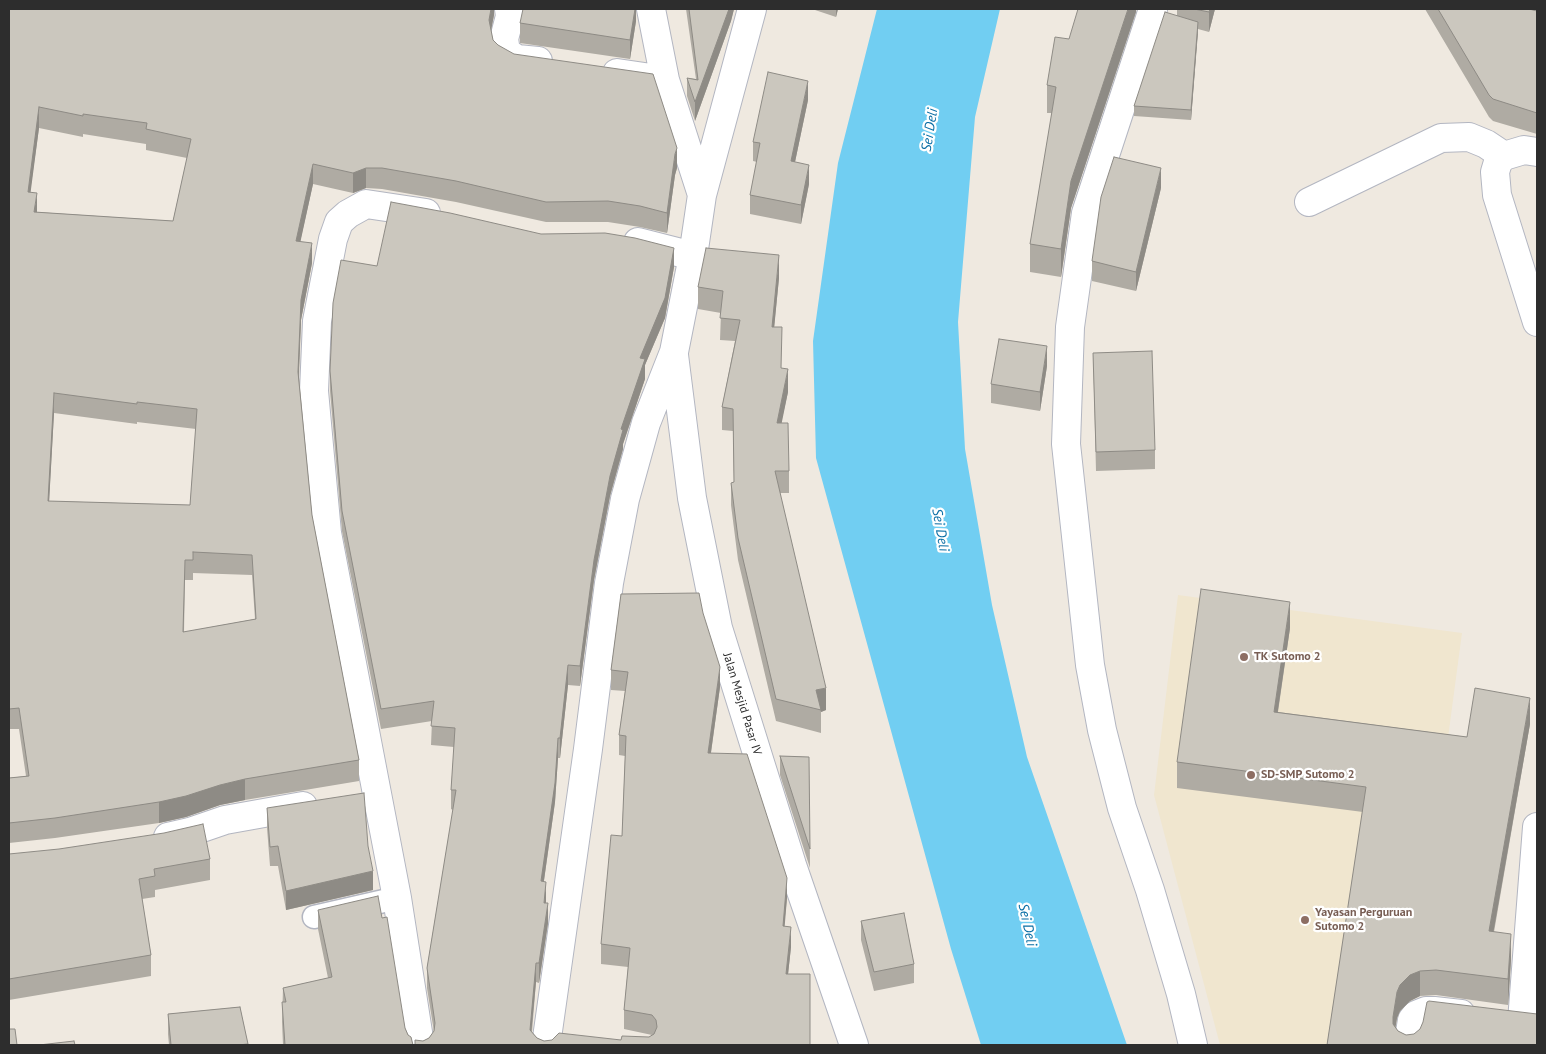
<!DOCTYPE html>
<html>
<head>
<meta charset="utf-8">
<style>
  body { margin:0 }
  #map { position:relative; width:1546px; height:1054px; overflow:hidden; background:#efe9e0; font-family:"PT Sans",sans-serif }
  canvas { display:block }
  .frame { position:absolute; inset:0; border:10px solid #2d2d2d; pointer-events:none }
</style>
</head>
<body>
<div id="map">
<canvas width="1546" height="1054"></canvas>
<div class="frame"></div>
</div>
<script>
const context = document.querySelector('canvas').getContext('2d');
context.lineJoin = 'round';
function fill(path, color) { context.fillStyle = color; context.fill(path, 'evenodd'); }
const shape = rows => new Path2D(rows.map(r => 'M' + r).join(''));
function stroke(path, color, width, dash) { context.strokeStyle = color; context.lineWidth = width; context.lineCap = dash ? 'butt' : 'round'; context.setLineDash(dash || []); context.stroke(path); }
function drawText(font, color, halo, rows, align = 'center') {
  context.font = font + ' "PT Sans",sans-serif'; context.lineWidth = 4.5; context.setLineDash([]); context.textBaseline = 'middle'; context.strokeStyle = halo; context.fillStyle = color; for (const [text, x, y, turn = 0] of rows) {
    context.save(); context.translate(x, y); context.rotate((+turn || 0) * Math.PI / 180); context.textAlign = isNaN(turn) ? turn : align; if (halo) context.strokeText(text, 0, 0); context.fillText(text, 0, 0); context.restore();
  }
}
fill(shape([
  [1178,595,1462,633,1407,1045,1220,1045,1154,795]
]), '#f0e6cf');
fill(shape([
  [877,9,1000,9,975,117,958,322,965,449,992,605,1027,757,1127,1045,981,1045,951,949,816,458,813,341,838,163]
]), '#71cef2');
const service = shape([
  [314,917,397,898]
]);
const minor = shape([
  [509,9,510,16,504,39,506,52,517,59,538,61],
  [651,9,665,80,702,195],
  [1153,9,1086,213,1070,327,1066,444,1090,665,1102,730,1122,808,1150,890,1181,994,1193,1045],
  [617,73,665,80],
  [1537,152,1524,150,1504,156,1498,162,1495,172,1497,195,1537,322],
  [1309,202,1441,138,1469,137,1486,144,1504,156],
  [638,242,693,256],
  [674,355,692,498,718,628,792,865,854,1045],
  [168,837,190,832,225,820,303,806],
  [1522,1021,1537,827],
  [420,1045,397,898,327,533,314,391,317,321,333,239,339,222,348,214,366,204,426,213],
  [546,1045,588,749,609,583,625,499,646,423,674,352,693,256,702,195,752,9],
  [1408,1045,1412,1020,1416,1015,1426,1011,1434,1011,1461,1014]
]);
stroke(service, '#b3b6c1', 25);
stroke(minor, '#b3b6c1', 30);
stroke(service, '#fff', 22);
stroke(minor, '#fff', 28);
fill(shape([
  [9,9,494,9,494,15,491,30,493,40,498,45,677,168,675,175,667,233,640,227,608,222,546,222,456,202,382,189,366,188,353,193,313,184,300,242,312,263,301,320,299,378,312,515,359,760,359,781,245,800,220,805,186,817,159,823,55,838,9,843,9,778,26,776,19,729,9,729],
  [39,128,83,137,83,134,146,144,146,150,187,158,173,221,37,212,30,192],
  [54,413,137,424,137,422,196,429,190,505,49,501],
  [193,573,252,575,255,619,184,632,185,580,193,580],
  [636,9,636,21,630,59,520,43,520,23],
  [686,9,734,9,731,21,695,121,687,96,687,78,696,79],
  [812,9,838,9,836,17],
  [1136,9,1136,12,1071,208,1061,277,1030,272,1030,244,1052,113,1047,113,1047,85,1069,39],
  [1177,9,1215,9,1209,32,1198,29,1191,120,1134,116,1134,106,1177,15],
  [1425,9,1529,9,1537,11,1537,134,1493,121,1489,117],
  [808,100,795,162,809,184,801,224,750,214,750,195,757,162,753,161,753,142],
  [1161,188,1136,291,1092,281,1092,261],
  [377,266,674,267,665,318,645,365,645,379,623,444,623,449,610,496,594,580,580,686,568,685,560,758,558,758,555,802,544,881,548,923,539,983,536,982,532,1032,537,1038,544,1041,621,1040,649,1037,652,1035,624,1029,624,1010,628,967,601,964,601,944,622,836,625,756,619,755,619,735,625,691,611,690,611,670,621,594,720,687,711,753,787,898,784,926,791,947,788,974,810,1045,423,1041,429,1038,434,1032,427,988,427,968,453,810,451,809,451,790,454,747,431,745,432,721,381,729,342,531,330,391,330,371],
  [779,278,774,327,781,368,788,392,781,423,789,471,789,493,780,493,826,710,821,712,821,733,776,721,738,560,731,505,731,483,734,483,733,431,722,430,722,407,735,341,720,340,721,313,698,309,698,287],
  [1093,353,1155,450,1155,469,1096,471],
  [1047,366,1040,411,991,403,991,384],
  [1290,628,1278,712,1467,737,1530,724,1494,932,1511,960,1508,1005,1436,995,1420,996,1410,1001,1400,1011,1397,1018,1395,1027,1398,1031,1406,1035,1537,1045,1327,1045,1363,812,1177,788,1177,762],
  [780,756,809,757,810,868,780,775],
  [267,808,368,846,373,890,286,910,278,866,270,866,267,828],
  [9,854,210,859,210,880,155,890,155,897,142,899,151,955,151,976,9,1000],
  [318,910,405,1028,413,1045,283,1045,282,1022,283,988,328,978,318,929],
  [861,921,914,964,914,983,874,991,861,940],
  [240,1007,248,1045,169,1045,168,1034,168,1014]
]), '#afaba3');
fill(shape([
  [491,9,494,9,494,15,489,41,489,20],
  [635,9,636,9,636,21,630,59,630,40],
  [729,9,734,9,731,21,695,121,695,102],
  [836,9,838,9,836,17],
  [1128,9,1136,9,1136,12,1071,208,1061,277,1061,249,1071,181],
  [1210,9,1215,9,1209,32,1209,12],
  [1198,22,1198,32,1191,120,1191,110],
  [808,81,808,100,791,181,791,161],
  [39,107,39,128,28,212,28,192],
  [677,148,677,168,675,175,667,233,667,213,675,154],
  [313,164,313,184,296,262,296,241],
  [809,165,809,184,801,224,801,205],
  [366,168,366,188,353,193,353,173],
  [1161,168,1161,188,1136,291,1136,272],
  [37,193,37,214,34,212],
  [312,243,312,263,301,320,298,392,298,372,301,300],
  [674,248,674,267,665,318,645,365,645,379,623,444,623,449,610,496,594,580,580,686,580,666,594,560,610,476,621,429,640,358],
  [779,255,779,278,772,350,772,327],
  [1047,346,1047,366,1040,411,1040,392],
  [788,369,788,392,777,446,777,423],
  [54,393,54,413,48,522,48,501],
  [1290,602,1290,628,1274,737,1274,712],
  [568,665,568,685,560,758,560,738],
  [720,667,720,687,708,773,708,753],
  [826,688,826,710,821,712,816,690],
  [1530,698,1530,724,1489,957,1489,931],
  [558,738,558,758,555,802,541,901,541,881],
  [245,779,245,800,220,805,186,817,159,823,159,802,220,785],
  [373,871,373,890,286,910,286,891],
  [787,878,787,898,783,946,783,926],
  [546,882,546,901,544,922,544,903],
  [548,903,548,923,539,983,539,963],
  [791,927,791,947,786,993,786,974],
  [1511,934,1511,960,1508,1005,1508,979],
  [536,963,536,982,530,1045,530,1030],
  [1420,971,1420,996,1410,1001,1400,1011,1397,1018,1393,1043,1393,1017,1397,992,1400,985,1410,975]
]), '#8e8b85');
const building = shape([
  [9,9,491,9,489,20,493,40,498,45,514,54,653,74,677,148,675,154,667,213,640,206,608,201,546,202,456,181,382,168,366,168,353,173,313,164,296,241,312,243,301,300,298,372,312,515,359,760,245,779,220,785,186,796,159,802,55,818,9,823,9,778,29,776,19,708,9,709,9,9],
  [39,107,83,116,83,114,147,123,146,129,191,139,173,221,34,212,37,193,28,192,39,107],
  [54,393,137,404,137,402,197,409,190,505,48,501,54,393],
  [193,552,252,555,256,619,183,632,185,560,193,560,193,552],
  [523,9,635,9,630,40,520,23,523,9],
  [689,9,729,9,695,102,687,78,698,80,689,9],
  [1078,9,1128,9,1071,181,1061,249,1030,244,1056,87,1047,85,1055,37,1069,39,1078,9],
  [1194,9,1210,9,1209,12,1194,9],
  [1438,9,1529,9,1537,11,1537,113,1493,99,1489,95,1438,9],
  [1165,12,1198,22,1191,110,1134,106,1165,12],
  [768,72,808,81,791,161,809,165,801,205,750,195,760,143,753,142,768,72],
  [1114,157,1161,168,1136,272,1092,261,1101,197,1114,157],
  [391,202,450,213,541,234,605,233,635,238,674,248,665,298,640,358,645,359,621,429,623,430,610,476,594,560,580,666,568,665,560,738,558,738,555,783,541,881,546,882,544,903,548,903,539,963,536,963,530,1030,537,1038,544,1041,552,1040,559,1033,621,1040,622,1036,649,1037,654,1034,657,1027,656,1020,652,1015,624,1010,630,948,601,944,611,835,622,836,626,736,619,735,628,672,611,670,621,594,699,593,703,613,720,667,708,753,747,754,787,878,783,926,791,927,786,974,810,974,810,1045,415,1045,415,1040,423,1041,429,1038,434,1031,435,1023,427,968,456,790,451,790,455,728,431,726,434,701,381,709,342,511,330,371,333,303,341,260,377,266,391,202],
  [706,248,779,255,772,327,782,327,781,368,788,369,777,423,788,423,789,471,775,471,826,688,816,690,821,710,776,699,738,538,731,483,734,482,733,409,722,407,740,320,720,318,723,291,698,287,706,248],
  [999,339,1047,346,1040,392,991,384,999,339],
  [1152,351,1155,450,1096,452,1093,353,1152,351],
  [1201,589,1290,602,1274,712,1467,737,1475,688,1530,698,1489,931,1511,934,1508,979,1436,970,1420,971,1410,975,1400,985,1397,992,1393,1017,1393,1024,1398,1031,1406,1035,1414,1034,1420,1029,1423,1022,1427,1002,1429,1001,1537,1014,1537,1045,1327,1045,1366,787,1177,762,1201,589],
  [780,756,809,757,810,849,780,756],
  [364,793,368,846,373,871,286,891,278,846,270,847,267,808,364,793],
  [203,824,210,859,154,869,155,876,139,879,151,955,9,979,9,854,59,849,164,833,203,824],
  [378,896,382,918,387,917,405,1028,408,1035,411,1037,413,1045,285,1045,282,1002,286,1002,283,988,332,977,318,910,378,896],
  [904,913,914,964,874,972,861,921,904,913],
  [240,1007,248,1044,238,1045,171,1045,168,1014,240,1007],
  [9,1029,15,1029,17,1045,9,1045,9,1029],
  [74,1041,75,1045,39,1045,74,1041]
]);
fill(building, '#cbc7be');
stroke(building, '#8e8b85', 1);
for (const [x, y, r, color] of [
  [1244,657,5,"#8d6e63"],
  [1251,775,5,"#8d6e63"],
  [1305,920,5,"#8d6e63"]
]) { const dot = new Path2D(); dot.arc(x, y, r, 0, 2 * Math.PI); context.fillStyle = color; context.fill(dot); stroke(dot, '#fff', 2); }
drawText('bold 12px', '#785e54', '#fff', [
  ["TK Sutomo 2",1254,657],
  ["SD-SMP Sutomo 2",1261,775],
  ["Yayasan Perguruan",1315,913],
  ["Sutomo 2",1315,927]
], 'left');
drawText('12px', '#2d2d2d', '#fff', [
  ["Jalan Mesjid Pasar IV",742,704,73]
]);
drawText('italic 14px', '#0a6ea5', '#fff', [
  ["Sei Deli",930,130,-81],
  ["Sei Deli",940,530,80],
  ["Sei Deli",1027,925,78]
]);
</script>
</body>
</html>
